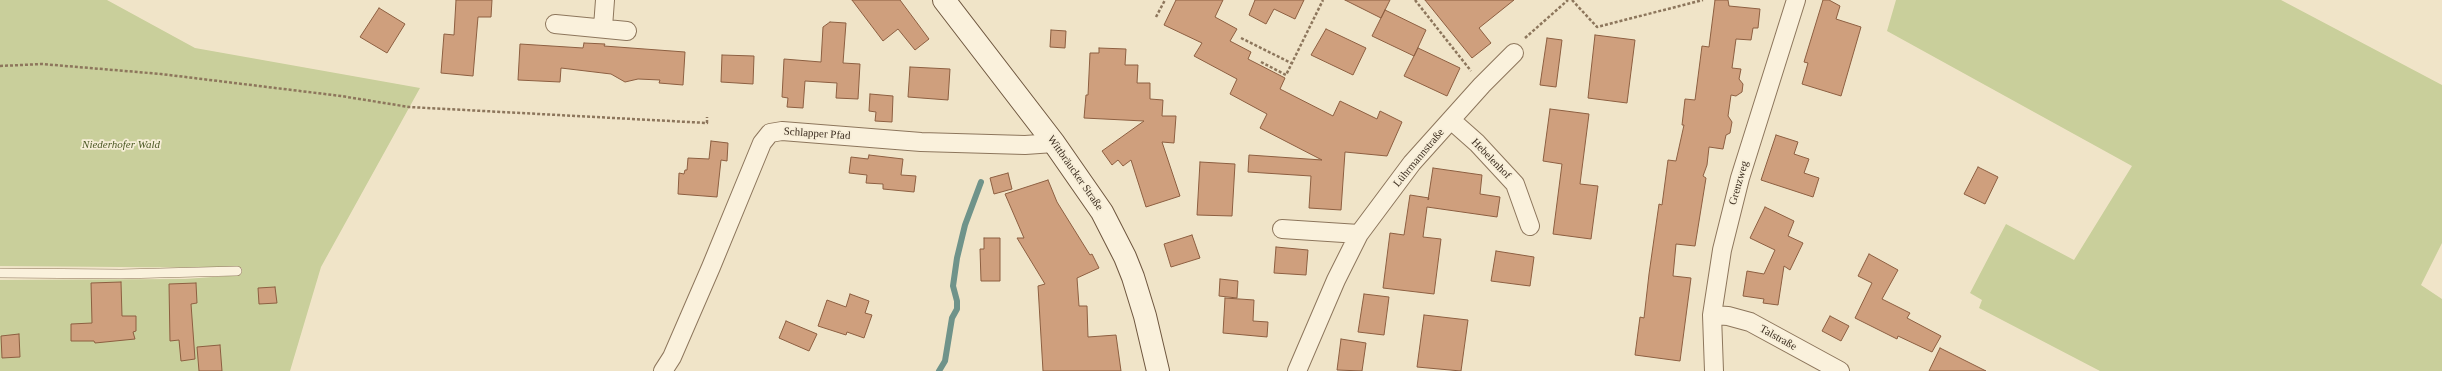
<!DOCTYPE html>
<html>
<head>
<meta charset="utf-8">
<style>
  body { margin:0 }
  canvas { display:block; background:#f0e4c8 }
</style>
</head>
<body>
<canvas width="2442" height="371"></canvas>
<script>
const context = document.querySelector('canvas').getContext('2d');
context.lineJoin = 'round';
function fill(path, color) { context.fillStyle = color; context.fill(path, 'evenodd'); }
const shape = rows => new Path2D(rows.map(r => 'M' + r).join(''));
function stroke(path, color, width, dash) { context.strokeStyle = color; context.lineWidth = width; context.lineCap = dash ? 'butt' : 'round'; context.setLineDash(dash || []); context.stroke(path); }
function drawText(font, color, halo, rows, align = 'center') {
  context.font = font + ' Georgia,serif'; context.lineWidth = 3.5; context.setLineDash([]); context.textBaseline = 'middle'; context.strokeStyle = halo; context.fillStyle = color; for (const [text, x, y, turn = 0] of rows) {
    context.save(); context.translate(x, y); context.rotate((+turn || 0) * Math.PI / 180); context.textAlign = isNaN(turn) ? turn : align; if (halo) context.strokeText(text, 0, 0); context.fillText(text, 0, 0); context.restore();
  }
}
fill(shape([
  [0,0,107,0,195,48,420,88,321,267,290,371,0,371,0,280,185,279,241,275,242,268,0,266],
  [1896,0,2281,0,2442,85,2442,243,2421,285,2442,299,2442,371,2100,371,1979,308,1982,300,1970,293,2006,224,2074,260,2132,166,1887,31]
]), '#c9cf9b');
stroke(shape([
  [939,371,945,361,952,318,957,309,957,301,953,286,957,258,965,225,981,182]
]), '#6f938a', 6);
const building = shape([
  [456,0,492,0,491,17,478,17,473,76,441,73,444,34,454,35,456,0],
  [852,0,900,0,929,39,915,50,898,29,883,41,852,0],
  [1176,0,1223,0,1215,17,1237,29,1230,41,1251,52,1248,59,1285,78,1280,89,1333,116,1340,101,1377,119,1380,111,1402,122,1387,156,1345,152,1341,210,1309,208,1311,176,1248,172,1249,155,1322,160,1260,128,1267,114,1230,94,1237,79,1194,56,1202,43,1164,25,1176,0],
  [1255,0,1304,0,1295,19,1274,9,1266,24,1249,15,1255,0],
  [1345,0,1390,0,1381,18,1345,0],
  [1425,0,1514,0,1479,28,1491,43,1472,58,1425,0],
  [1715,0,1728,0,1729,6,1760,9,1758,28,1753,28,1751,40,1736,39,1732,68,1741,69,1739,79,1743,84,1742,92,1736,96,1731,95,1728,116,1732,122,1730,133,1726,135,1723,149,1709,147,1707,165,1703,176,1706,178,1695,246,1676,244,1673,276,1691,278,1680,361,1635,355,1640,317,1644,318,1649,274,1659,204,1662,205,1668,160,1676,161,1684,125,1682,125,1685,99,1695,100,1702,46,1709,47,1715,0],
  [1823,0,1829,0,1840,6,1836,19,1861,27,1841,96,1802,84,1808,63,1804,62,1823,0],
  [379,8,405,24,387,53,360,37,379,8],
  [1385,10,1426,30,1414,56,1372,36,1385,10],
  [830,22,846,23,843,63,860,64,858,99,836,98,837,83,805,81,803,108,787,107,788,98,782,97,784,59,821,62,823,27,830,22],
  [1326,29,1366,48,1353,75,1311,55,1326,29],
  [1051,30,1066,31,1065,48,1050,47,1051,30],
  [1595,35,1635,40,1627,103,1588,98,1595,35],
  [1547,38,1562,40,1556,87,1540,85,1547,38],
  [584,43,605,44,604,46,685,52,683,85,659,83,660,80,638,79,625,82,611,74,561,68,560,82,518,80,520,44,583,48,584,43],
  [1099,48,1126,49,1125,65,1138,65,1137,83,1150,83,1150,99,1163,100,1162,116,1176,116,1174,143,1162,142,1180,196,1146,207,1131,160,1123,166,1118,160,1112,165,1102,151,1144,121,1084,118,1086,95,1088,95,1090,53,1099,53,1099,48],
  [1418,48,1460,68,1447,96,1404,76,1418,48],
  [722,55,754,56,753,84,721,82,722,55],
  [910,67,950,69,948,100,908,97,910,67],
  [870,94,893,96,892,122,875,121,876,112,869,111,870,94],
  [1550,109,1589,114,1580,184,1598,186,1591,239,1553,234,1562,164,1543,161,1550,109],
  [1776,135,1798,142,1794,154,1809,159,1804,173,1819,178,1813,197,1761,180,1776,135],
  [711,141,728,143,727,161,721,160,717,197,678,194,679,173,684,174,685,170,687,170,688,158,709,159,711,141],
  [869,155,903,159,901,175,916,176,914,192,883,189,883,184,866,183,867,175,849,173,851,157,868,159,869,155],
  [1200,162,1235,164,1232,216,1197,215,1200,162],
  [1978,167,1998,177,1985,204,1964,194,1978,167],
  [1433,168,1482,175,1480,194,1500,197,1497,217,1427,207,1423,237,1441,239,1434,294,1383,288,1390,233,1404,235,1410,195,1429,198,1428,200,1433,168],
  [1008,173,1012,189,994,194,990,178,1008,173],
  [1048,180,1057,202,1090,255,1092,254,1099,268,1077,278,1079,306,1087,306,1088,337,1116,335,1121,371,1043,371,1038,286,1045,284,1017,238,1024,238,1005,194,1048,180],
  [1765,207,1794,221,1788,236,1803,243,1790,270,1784,266,1778,305,1763,303,1764,299,1743,296,1747,271,1764,274,1775,250,1750,238,1765,207],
  [1192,235,1200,258,1171,267,1164,244,1192,235],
  [984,238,1000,238,1000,281,981,281,980,249,984,249,984,238],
  [1276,247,1308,250,1306,275,1274,273,1276,247],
  [1496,251,1534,257,1530,286,1491,281,1496,251],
  [1869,254,1898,270,1882,299,1910,313,1907,318,1941,336,1932,352,1898,336,1897,339,1855,318,1872,283,1858,276,1869,254],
  [1220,279,1238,281,1237,298,1219,296,1220,279],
  [121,282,122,316,136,316,136,331,133,332,135,339,95,343,94,341,71,341,71,324,92,323,91,283,121,282],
  [196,283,197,303,191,304,195,359,181,361,179,340,170,341,169,284,196,283],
  [275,287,277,303,259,304,258,288,275,287],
  [850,294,869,301,865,313,872,315,864,338,847,332,846,335,818,326,827,300,846,307,850,294],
  [1364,294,1389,297,1384,335,1358,332,1364,294],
  [1225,298,1254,300,1253,321,1268,322,1267,337,1223,333,1225,298],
  [1424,315,1468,320,1461,371,1417,367,1424,315],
  [1830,316,1849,326,1841,341,1822,331,1830,316],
  [786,321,817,334,809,351,779,338,786,321],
  [19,334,20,357,2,358,1,336,19,334],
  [1341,339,1366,343,1362,371,1337,370,1341,339],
  [220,345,222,371,199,371,197,347,220,345],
  [1940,348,1986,371,1929,371,1940,348]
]);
fill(building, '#cf9f7d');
stroke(building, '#8d5f41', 1);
const lane = shape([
  [0,273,121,274,237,271]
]);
const street = shape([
  [555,24,627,31],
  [603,27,605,0],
  [1451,120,1477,143,1515,184,1530,226],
  [1282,229,1359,234],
  [1712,315,1728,316,1750,322,1840,371],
  [663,371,672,357,711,267,762,143,770,133,782,131,921,142,1025,145,1054,143],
  [1297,371,1336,280,1359,234,1412,163,1482,85,1514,53],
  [1714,371,1712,315,1722,250,1740,178,1796,0]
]);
const secondary = shape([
  [944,0,1054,143,1102,212,1125,257,1133,277,1145,316,1158,371]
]);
stroke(lane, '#8d765c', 10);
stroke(street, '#8d765c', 20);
stroke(secondary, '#6f573f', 24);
stroke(shape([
  [1415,0,1471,71],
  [1572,0,1597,27,1703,0],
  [1156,17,1165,0],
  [1241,38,1291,63],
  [1525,38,1568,0],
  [1261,62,1286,75,1323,0],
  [0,66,42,64,161,74,341,96,409,107,707,123,707,117]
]), '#8d765c', 2.5, [3, 2]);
stroke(lane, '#faf1dc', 9);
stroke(street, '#faf1dc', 18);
stroke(secondary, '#faf1dc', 22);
drawText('11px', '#3d2e20', '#f7eed8', [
  ["Schlapper Pfad",817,134,4],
  ["Lührmannstraße",1419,158,-50],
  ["Hebelenhof",1491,159,46],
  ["Wittbräucker Straße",1075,173,55],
  ["Grenzweg",1739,183,-74],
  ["Talstraße",1778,338,29]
]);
drawText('italic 11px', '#4d5a26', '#f7eed8', [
  ["Niederhofer Wald",121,145]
]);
</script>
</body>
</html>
